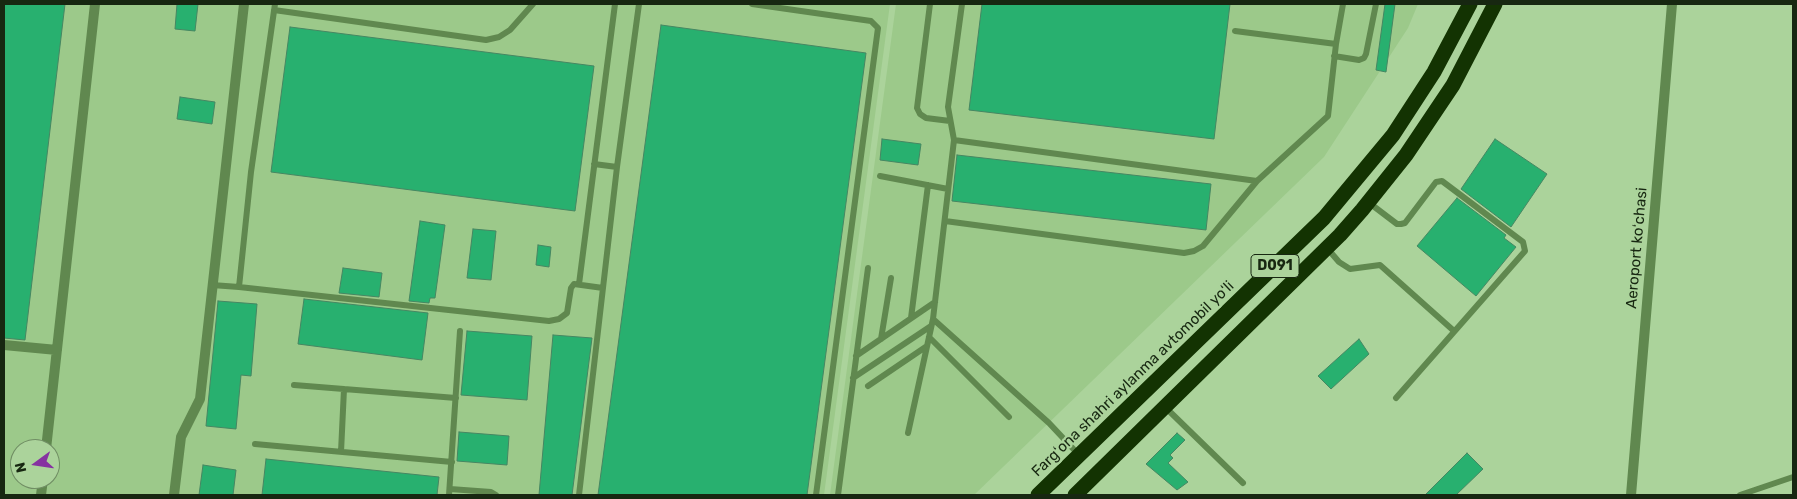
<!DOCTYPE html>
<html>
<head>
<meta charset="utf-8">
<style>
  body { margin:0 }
  #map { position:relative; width:1797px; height:499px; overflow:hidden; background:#abd39b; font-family:Rubik,sans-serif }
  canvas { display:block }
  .frame { position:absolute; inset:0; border:5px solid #172711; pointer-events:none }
  .north { position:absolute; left:10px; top:439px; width:50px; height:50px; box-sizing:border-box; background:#abd39b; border:1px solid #708e64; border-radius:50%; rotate:256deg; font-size:14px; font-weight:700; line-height:20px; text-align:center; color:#172711 }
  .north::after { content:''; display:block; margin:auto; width:18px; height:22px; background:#8632a1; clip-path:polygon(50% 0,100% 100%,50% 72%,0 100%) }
</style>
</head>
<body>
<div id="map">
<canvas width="1797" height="499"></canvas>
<div class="frame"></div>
<div class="north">N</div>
</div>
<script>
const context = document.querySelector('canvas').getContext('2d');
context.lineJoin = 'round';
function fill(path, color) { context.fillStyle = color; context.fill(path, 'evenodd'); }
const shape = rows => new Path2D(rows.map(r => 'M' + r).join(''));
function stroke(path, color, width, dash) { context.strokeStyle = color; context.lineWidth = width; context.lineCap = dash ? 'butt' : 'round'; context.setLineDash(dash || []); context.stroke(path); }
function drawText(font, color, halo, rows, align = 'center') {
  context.font = font + ' Rubik,sans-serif'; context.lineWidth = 4.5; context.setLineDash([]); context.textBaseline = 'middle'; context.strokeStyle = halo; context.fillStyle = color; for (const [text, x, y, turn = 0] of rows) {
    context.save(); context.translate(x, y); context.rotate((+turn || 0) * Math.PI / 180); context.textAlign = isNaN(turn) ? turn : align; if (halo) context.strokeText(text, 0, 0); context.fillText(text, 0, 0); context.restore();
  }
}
fill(shape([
  [4,4,890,4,824,495,4,495],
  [20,449,50,449,50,479,20,479],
  [896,4,1418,4,1408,28,1324,157,974,495,830,495]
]), '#9cc98a');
const building = shape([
  [4,4,65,4,25,340,4,338,4,4],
  [177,4,198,4,195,31,175,29,177,4],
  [982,4,1230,4,1214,139,969,110,982,4],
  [1385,4,1395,4,1386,72,1376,70,1385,4],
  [661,25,866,53,807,495,598,495,661,25],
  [290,27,594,66,575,211,271,172,290,27],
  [180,97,215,102,212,124,177,119,180,97],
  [882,139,921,144,918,165,880,160,882,139],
  [1495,139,1547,174,1511,227,1461,189,1495,139],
  [957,155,1211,184,1206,230,952,201,957,155],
  [1457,198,1506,235,1504,238,1516,247,1476,296,1417,246,1457,198],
  [420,221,445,225,435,298,430,298,429,303,409,301,420,221],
  [473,229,496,231,491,280,467,278,473,229],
  [538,245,551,247,549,267,536,265,538,245],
  [343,268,382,273,379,297,339,293,343,268],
  [304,299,428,313,422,360,298,344,304,299],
  [218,301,257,304,251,376,241,375,236,429,206,426,218,301],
  [467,331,532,336,527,400,461,395,467,331],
  [553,335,592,338,572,495,539,495,553,335],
  [1359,339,1369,354,1331,389,1318,376,1359,339],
  [459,432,509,436,507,465,457,461,459,432],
  [1177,433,1185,440,1170,455,1173,458,1168,463,1188,482,1177,490,1146,464,1177,433],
  [1467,453,1483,469,1456,495,1425,495,1467,453],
  [266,459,439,477,437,495,262,495,266,459],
  [203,465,236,470,233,495,199,495,203,465]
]);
fill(building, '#28b06f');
stroke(building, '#468762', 1);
stroke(shape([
  [752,4,871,21,878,28,816,495],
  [930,4,917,108,920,114,926,118,950,121],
  [274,10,486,40,499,37,510,30,533,4],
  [1235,31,1336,44],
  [1334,56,1359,60,1364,58,1366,54,1376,4],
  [954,140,948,107,962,4],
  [594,164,617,167],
  [880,176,948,189],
  [1368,202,1397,224,1401,224,1405,223,1436,182,1442,181,1523,242,1525,251,1396,398],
  [945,221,1184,253,1194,251,1203,246,1257,181],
  [1327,248,1339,262,1350,269,1380,265,1454,331],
  [579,284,615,4],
  [212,285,239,287,549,321,559,319,567,313,571,288,574,284,603,288],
  [239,287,251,172,275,4],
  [911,318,928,185],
  [929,337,1009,417],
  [881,339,891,278],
  [856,356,935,302],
  [853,378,931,326],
  [294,385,456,398],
  [868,386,927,346],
  [1165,407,1243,483],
  [908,433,933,319],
  [255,444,452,462],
  [341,452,344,389],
  [1079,455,1049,423,933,319,954,140,1257,181,1328,116,1336,44,1343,4],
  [450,489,491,492,496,495],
  [449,495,460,331],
  [579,495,617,167,639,4],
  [838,495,868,268],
  [1740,495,1793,477]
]), '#60884f', 6);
stroke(shape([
  [4,345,57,350],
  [46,449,95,4],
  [41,495,43,479],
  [174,495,181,437,200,399,244,4],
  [1631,495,1672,4]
]), '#60884f', 10);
stroke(shape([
  [1038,495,1324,218,1393,135,1434,72,1470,4],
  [1075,495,1340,235,1362,210,1406,155,1453,85,1495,4]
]), '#133302', 15);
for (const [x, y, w] of [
  [1275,266,48]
]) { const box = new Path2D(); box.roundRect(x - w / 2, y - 11.5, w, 23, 4); context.fillStyle = '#abd39b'; context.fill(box); stroke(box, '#172711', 1); }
drawText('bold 14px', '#172711', null, [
  ["D091",1275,266]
]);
drawText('15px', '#172711', '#abd39b', [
  ["Aeroport koʻchasi",1637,248,-85],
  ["Fargʻona shahri aylanma avtomobil yoʻli",1133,379,-44]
]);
</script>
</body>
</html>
